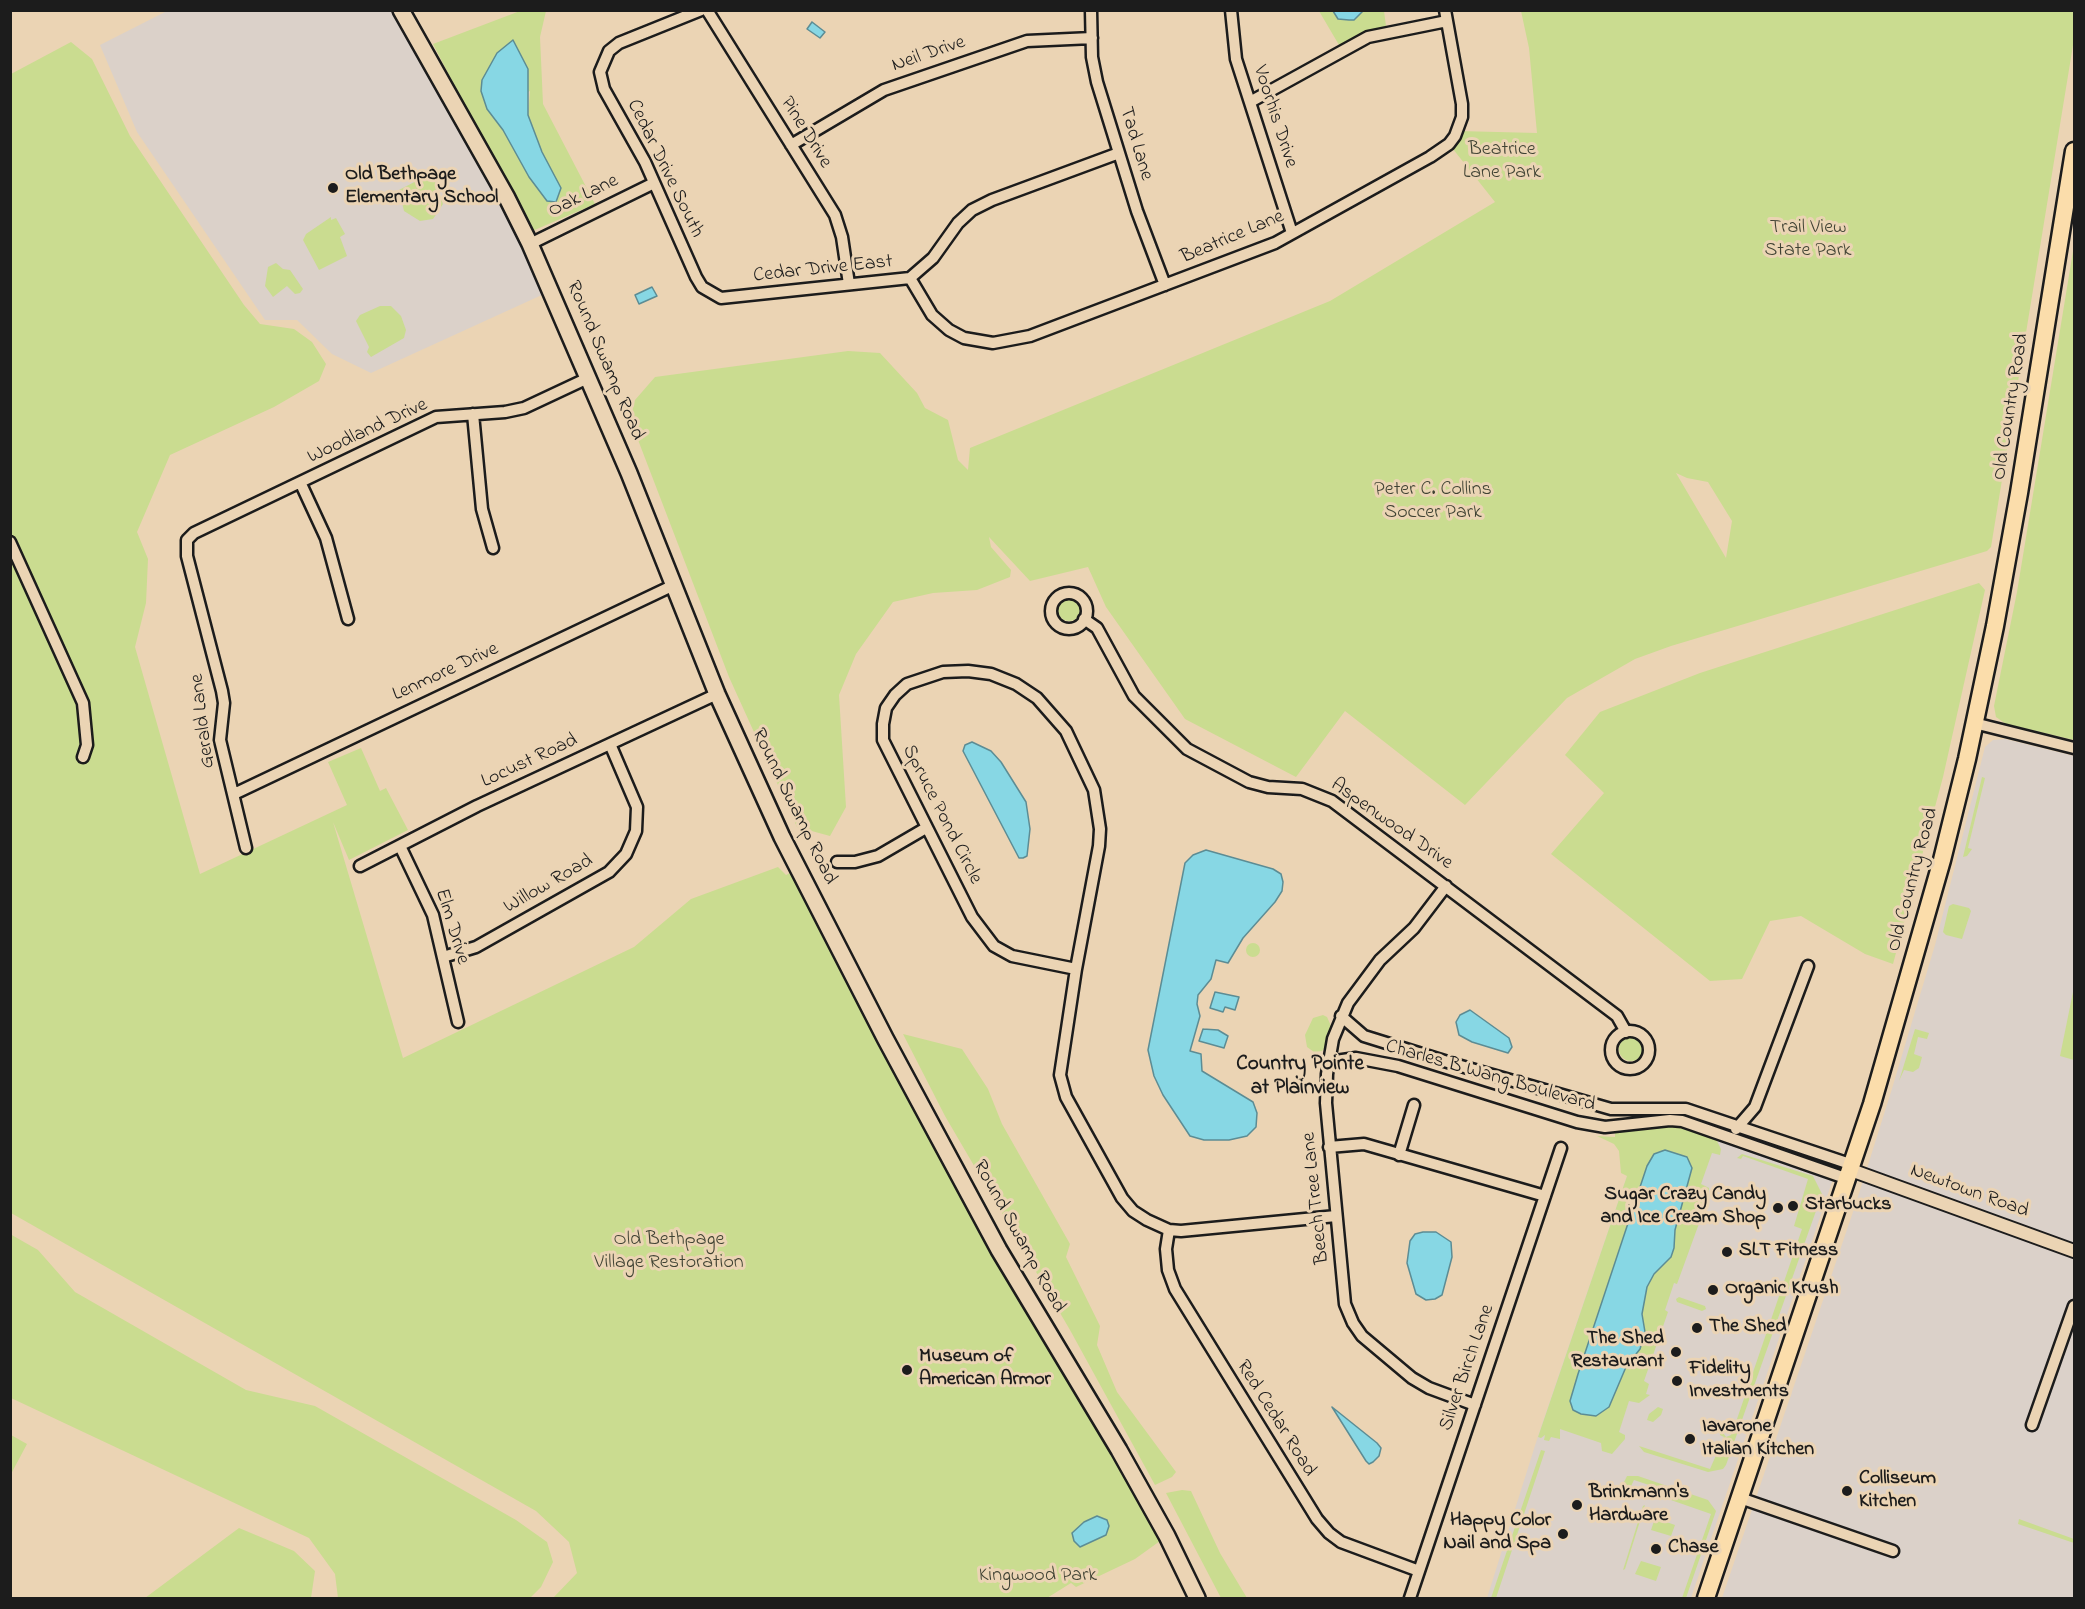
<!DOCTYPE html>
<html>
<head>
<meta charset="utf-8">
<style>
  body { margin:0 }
  #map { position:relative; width:2085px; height:1609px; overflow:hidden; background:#ebd4b4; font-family:"Indie Flower",sans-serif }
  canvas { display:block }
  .frame { position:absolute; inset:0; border:12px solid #1c1c1c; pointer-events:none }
</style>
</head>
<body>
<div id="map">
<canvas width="2085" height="1609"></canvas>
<div class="frame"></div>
</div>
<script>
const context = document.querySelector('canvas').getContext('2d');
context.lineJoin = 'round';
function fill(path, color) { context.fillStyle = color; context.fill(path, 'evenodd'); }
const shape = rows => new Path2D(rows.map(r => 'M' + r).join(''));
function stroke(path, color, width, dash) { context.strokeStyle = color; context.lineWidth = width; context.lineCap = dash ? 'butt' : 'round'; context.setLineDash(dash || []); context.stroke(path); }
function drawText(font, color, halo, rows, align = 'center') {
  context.font = font + ' "Indie Flower",sans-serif'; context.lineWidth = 6; context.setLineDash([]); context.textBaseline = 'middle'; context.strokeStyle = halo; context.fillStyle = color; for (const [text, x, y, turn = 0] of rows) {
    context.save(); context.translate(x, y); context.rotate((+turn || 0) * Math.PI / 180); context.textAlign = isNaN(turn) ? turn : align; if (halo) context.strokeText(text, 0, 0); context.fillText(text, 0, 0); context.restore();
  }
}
fill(shape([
  [167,11,394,11,522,243,544,294,371,373,332,354,297,320,265,320,137,132,100,45],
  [2005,739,2074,756,2074,1598,1722,1598,1856,1203,1891,1092,1935,945,1985,747,1993,740],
  [1661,1126,1690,1130,1833,1179,1691,1598,1487,1598,1539,1433,1628,1173,1615,1133]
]), '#dbd1c9');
fill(shape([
  [520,11,546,11,540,37,543,104,595,204,530,232,433,44],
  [530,91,528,115,542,152,529,177,503,130,487,109],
  [1319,11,1333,11,1354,20,1363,11,1384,11,1386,26,1339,45],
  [1521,11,2074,11,2074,39,1991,547,1987,551,1671,646,1635,659,1567,698,1465,805,1345,711,1296,777,1185,719,1106,607,1088,567,1030,581,989,537,991,547,1011,570,1010,577,977,590,933,593,893,602,856,654,839,695,846,807,830,836,797,827,729,677,630,419,635,400,655,377,848,351,880,353,917,393,925,408,948,420,958,460,968,470,970,448,1330,301,1495,202,1449,144,1458,131,1537,133,1529,48],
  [1676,473,1687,478,1708,482,1732,521,1726,558,1736,575],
  [71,42,92,59,130,136,244,305,260,324,294,329,312,342,326,364,319,381,274,407,170,455,137,532,148,559,146,603,135,647,200,874,347,805,328,762,361,748,380,791,386,788,408,830,349,860,333,822,403,1058,634,947,691,899,778,867,786,875,796,870,1127,1470,1123,1475,1167,1536,1135,1559,1076,1587,1071,1583,1047,1598,553,1598,577,1573,569,1542,536,1511,11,1213,11,74],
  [428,171,432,173,443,204,433,219,420,221,404,211,399,190,420,179],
  [331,217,331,220,336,218,345,234,340,237,347,256,319,270,303,240,306,234],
  [2074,245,2074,740,2006,724,1996,717,1994,706,2017,592],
  [276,263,283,269,290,270,303,289,300,293,295,294,287,286,273,297,265,286,268,267],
  [380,306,391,306,401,316,406,330,404,338,371,357,367,352,369,347,356,321,360,315],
  [1979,583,1985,590,1943,777,1893,964,1865,954,1801,916,1770,921,1742,979,1710,981,1551,854,1604,793,1565,755,1600,712,1700,673],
  '1058 610a11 11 0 1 1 22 0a11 11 0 1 1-22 0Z',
  [1982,777,1985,778,1968,848,1972,849,1967,856,1963,857],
  [1953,904,1969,908,1971,911,1962,939,1946,935,1943,932,1949,906],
  '1246 950a7 7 0 1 1 14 0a7 7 0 1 1-14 0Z',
  [2074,987,2074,1060,2060,1056],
  [1323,1015,1327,1017,1331,1026,1325,1047,1322,1051,1314,1052,1307,1047,1305,1035,1313,1018],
  [1915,1029,1929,1033,1927,1039,1918,1037,1914,1054,1922,1057,1919,1068,1913,1072,1904,1070,1899,1081],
  [903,1034,962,1049,988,1089,1002,1124,1070,1244,1066,1257,1100,1326,1097,1345,1117,1392,1176,1472,1172,1477,1155,1485,1070,1330,945,1116],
  '1619 1049a12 12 0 1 1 24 0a12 12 0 1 1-24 0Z',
  [1661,1126,1680,1127,1716,1139,1721,1149,1720,1155,1712,1153,1701,1184,1709,1188,1709,1196,1677,1284,1674,1283,1665,1310,1668,1312,1644,1381,1649,1384,1646,1394,1650,1395,1639,1403,1629,1401,1619,1432,1625,1435,1625,1439,1612,1454,1602,1451,1601,1443,1560,1429,1560,1439,1551,1437,1549,1441,1544,1440,1545,1435,1541,1438,1538,1437,1627,1176,1621,1173,1619,1151,1614,1144,1597,1136,1615,1137,1615,1133],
  [1742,1154,1813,1176,1822,1194,1726,1465,1723,1469,1708,1472,1644,1452,1639,1446,1710,1469,1724,1437,1720,1435,1721,1430,1726,1437,1731,1435,1728,1426,1734,1427,1737,1419,1802,1229,1794,1226,1808,1179,1743,1156,1741,1159,1737,1158],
  [10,1234,38,1250,75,1292,246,1390,315,1406,516,1520,547,1542,553,1562,541,1587,530,1598,338,1598,335,1574,309,1538,11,1398],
  [1679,1297,1705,1306,1706,1309,1702,1311,1677,1302,1676,1299],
  [1658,1407,1663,1409,1661,1415,1653,1422,1647,1420,1649,1414],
  [11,1435,27,1444,11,1474],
  [1541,1450,1545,1451,1496,1598,1491,1598],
  [1627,1476,1638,1476,1708,1500,1716,1511,1686,1598,1682,1598,1711,1514,1668,1499,1670,1492,1634,1480,1631,1486,1626,1485,1624,1482],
  [1182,1490,1191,1491,1220,1553,1247,1598,1221,1598,1166,1493],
  [1645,1505,1625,1569,1623,1570,1643,1506],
  [1655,1518,1675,1525,1671,1536,1651,1530],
  [2019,1519,2074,1539,2074,1543,2018,1524],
  [239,1528,294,1551,315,1571,311,1598,145,1598],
  [1641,1561,1661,1567,1656,1581,1635,1574]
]), '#cadc90');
const water = shape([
  [1333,11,1363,11,1354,20,1349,20,1338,19,1333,11],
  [812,22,825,32,820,38,807,29,812,22],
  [513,40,528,69,528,115,542,152,561,188,556,202,547,201,529,177,503,130,487,109,481,91,482,80,497,53,513,40],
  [652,287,657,296,639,304,635,295,652,287],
  [972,742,991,751,1001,762,1026,802,1030,829,1027,856,1023,858,1019,858,963,751,965,745,972,742],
  [1206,850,1273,869,1281,874,1283,882,1282,891,1275,902,1243,938,1228,963,1216,960,1211,979,1198,995,1197,1004,1200,1016,1190,1051,1201,1054,1202,1071,1253,1102,1257,1113,1256,1127,1247,1136,1229,1140,1204,1140,1190,1136,1163,1095,1154,1076,1148,1050,1185,863,1193,855,1206,850],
  [1215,992,1239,997,1235,1010,1225,1007,1223,1012,1210,1008,1215,992],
  [1470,1010,1509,1038,1512,1047,1508,1053,1472,1042,1459,1035,1456,1022,1460,1015,1470,1010],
  [1203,1029,1218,1030,1228,1036,1224,1048,1199,1041,1203,1029],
  [1665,1150,1687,1157,1692,1168,1675,1230,1674,1248,1671,1257,1654,1274,1647,1287,1642,1314,1645,1332,1640,1349,1626,1367,1609,1407,1596,1416,1581,1414,1573,1410,1570,1401,1578,1374,1647,1166,1654,1154,1665,1150],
  [1423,1232,1436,1232,1451,1242,1452,1257,1442,1295,1435,1299,1426,1300,1416,1294,1407,1263,1410,1241,1415,1234,1423,1232],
  [1332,1407,1377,1443,1381,1448,1379,1456,1373,1462,1369,1464,1366,1461,1332,1407],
  [1097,1516,1107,1520,1109,1526,1106,1535,1080,1547,1074,1541,1072,1533,1084,1522,1097,1516]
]);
fill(water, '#87d7e4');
stroke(water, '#5c8c94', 1.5);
const minor = shape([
  [701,10,619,43,609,51,600,72,604,89,645,162,696,277,702,287,721,298,910,278,933,258,958,223,972,210,992,200,1119,153],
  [707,10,835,215,842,237,849,284],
  [1091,10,1092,57,1097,82,1137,211,1165,285],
  [1231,10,1236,59,1292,233],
  [1250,102,1368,37,1447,21],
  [791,145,884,90,1027,41,1092,38],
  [530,244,654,183],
  [910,278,932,315,949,330,964,338,993,343,1030,336,1275,243,1430,157,1449,144,1455,136,1462,117,1462,104,1445,10],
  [473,414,482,509,493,548],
  [301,484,326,538,348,619],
  [10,542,83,703,87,745,83,757],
  '1051 611a18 18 0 1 1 36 0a18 18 0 1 1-36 0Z',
  [1084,619,1097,628,1134,696,1187,749,1249,782,1268,787,1302,789,1332,801,1617,1016,1626,1032],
  [1974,723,2074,748],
  [234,794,674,585],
  [400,846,433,915,458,1022],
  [246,848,220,740,224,703,222,691,187,556,187,540,194,533,436,417,505,412,524,408,588,378],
  [837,862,855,862,878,856,926,828],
  [360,866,477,806,717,694],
  [1446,886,1414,928,1380,960,1348,1003,1333,1039,1327,1074,1326,1103,1345,1304,1353,1323,1362,1336,1412,1378,1429,1388,1475,1405],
  [443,957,476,947,609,872,626,854,636,831,637,807,610,744],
  [1076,969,1012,956,994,946,972,917,883,740,883,724,886,708,895,695,907,684,943,672,968,671,991,674,1016,684,1037,698,1066,731,1094,790,1100,829,1099,846,1076,969,1060,1075,1066,1097,1122,1198,1133,1211,1147,1220,1169,1230,1181,1231,1336,1216],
  [1341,1016,1364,1036,1454,1064,1611,1109,1686,1109,1853,1165],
  '1611 1050a19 19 0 1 1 38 0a19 19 0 1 1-38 0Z',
  [1329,1062,1356,1058,1398,1066,1577,1122,1605,1127,1670,1120,1682,1121,1848,1179],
  [1736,1129,1755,1107,1808,966],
  [1329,1147,1364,1144,1545,1196],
  [1399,1155,1414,1105],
  [1169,1230,1166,1249,1168,1270,1175,1289,1317,1519,1329,1533,1341,1542,1419,1571],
  [2032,1425,2074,1306],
  [1740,1498,1893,1551],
  [1410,1598,1561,1148]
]);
const tertiary = shape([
  [1851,1170,2074,1251]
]);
const secondary = shape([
  [401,10,507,198,530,244,629,473,717,694,782,837,885,1038,999,1250,1119,1450,1167,1536,1197,1598]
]);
const primary = shape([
  [1706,1598,1872,1104,1942,860,1967,759,1995,626,2019,493,2074,151]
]);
stroke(minor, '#1c1c1c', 15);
stroke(tertiary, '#1c1c1c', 16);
stroke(secondary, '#1c1c1c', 20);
stroke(primary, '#1c1c1c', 21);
stroke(minor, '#ebd4b4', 10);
stroke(tertiary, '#ebd4b4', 12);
stroke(secondary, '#ebd4b4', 15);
stroke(primary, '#fbddab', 16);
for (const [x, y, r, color] of [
  [333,188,6,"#1c1c1c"],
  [1793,1206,6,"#1c1c1c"],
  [1778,1208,6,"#1c1c1c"],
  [1727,1252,6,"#1c1c1c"],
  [1713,1290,6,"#1c1c1c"],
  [1697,1328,6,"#1c1c1c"],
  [1676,1352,6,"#1c1c1c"],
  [907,1370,6,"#1c1c1c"],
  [1677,1381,6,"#1c1c1c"],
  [1690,1439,6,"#1c1c1c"],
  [1847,1491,6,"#1c1c1c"],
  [1577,1505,6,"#1c1c1c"],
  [1563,1534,6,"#1c1c1c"],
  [1656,1549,6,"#1c1c1c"]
]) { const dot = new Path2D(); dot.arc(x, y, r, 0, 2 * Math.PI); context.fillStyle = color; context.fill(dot); stroke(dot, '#ebd4b4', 2); }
drawText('20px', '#1c1c1c', '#ebd4b4', [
  ["Neil Drive",929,55,-19],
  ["Voorhis Drive",1274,117,72],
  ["Pine Drive",805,133,58],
  ["Tad Lane",1135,144,73],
  ["Cedar Drive South",664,169,64],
  ["Oak Lane",584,197,-26],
  ["Beatrice Lane",1233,238,-23],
  ["Cedar Drive East",823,270,-6],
  ["Round Swamp Road",604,361,67],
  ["Old Country Road",2012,407,-81],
  ["Woodland Drive",368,432,-25],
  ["Lenmore Drive",446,673,-25],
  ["Gerald Lane",204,721,-97],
  ["Locust Road",530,762,-25],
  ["Round Swamp Road",793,807,64],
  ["Spruce Pond Circle",941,815,63],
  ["Aspenwood Drive",1391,825,35],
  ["Old Country Road",1914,880,-75],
  ["Willow Road",549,885,-30],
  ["Elm Drive",451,927,73],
  ["Charles B Wang Boulevard",1490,1077,16],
  ["Newtown Road",1969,1192,20],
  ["Beech Tree Lane",1317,1198,-96],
  ["Round Swamp Road",1018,1237,61],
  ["Silver Birch Lane",1468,1368,-71],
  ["Red Cedar Road",1275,1419,58]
]);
drawText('20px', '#3f4233', '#ebd4b4', [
  ["Beatrice",1502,151],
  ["Lane Park",1502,174],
  ["Trail View",1808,229],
  ["State Park",1808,252],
  ["Peter C. Collins",1433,491],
  ["Soccer Park",1433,514],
  ["Old Bethpage",669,1241],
  ["Village Restoration",669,1264],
  ["Kingwood Park",1038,1577]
]);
drawText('bold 20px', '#1c1c1c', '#ebd4b4', [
  ["Old Bethpage",345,176],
  ["Elementary School",345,199],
  ["Sugar Crazy Candy",1766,1196,"right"],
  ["and Ice Cream Shop",1766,1219,"right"],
  ["Starbucks",1805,1206],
  ["SLT Fitness",1739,1252],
  ["Organic Krush",1725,1290],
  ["The Shed",1709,1328],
  ["The Shed",1664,1340,"right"],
  ["Restaurant",1664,1363,"right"],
  ["Museum of",919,1358],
  ["American Armor",919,1381],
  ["Fidelity",1689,1370],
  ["Investments",1689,1393],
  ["Iavarone",1702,1428],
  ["Italian Kitchen",1702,1451],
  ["Colliseum",1859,1480],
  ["Kitchen",1859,1503],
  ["Brinkmann's",1589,1494],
  ["Hardware",1589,1517],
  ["Happy Color",1551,1522,"right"],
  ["Nail and Spa",1551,1545,"right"],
  ["Chase",1668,1549]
], 'left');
drawText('bold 21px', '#1c1c1c', '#ebd4b4', [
  ["Country Pointe",1300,1066],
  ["at Plainview",1300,1090]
]);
</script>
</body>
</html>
